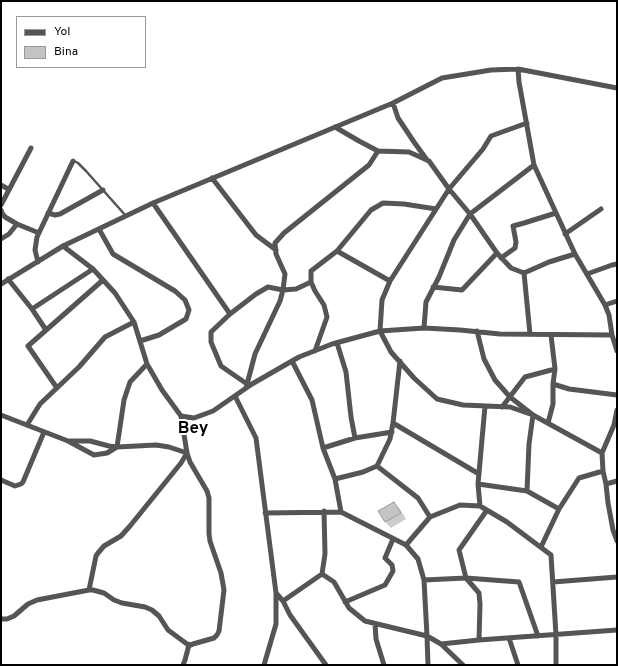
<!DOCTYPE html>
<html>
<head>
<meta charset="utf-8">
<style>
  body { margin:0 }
  #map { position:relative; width:618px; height:666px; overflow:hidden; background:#fff; font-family:Overpass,sans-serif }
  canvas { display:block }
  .frame { position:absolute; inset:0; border:2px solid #000; pointer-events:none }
  .legend { position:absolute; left:16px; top:16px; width:130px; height:52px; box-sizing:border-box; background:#fff; border:1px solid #999; margin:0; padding:5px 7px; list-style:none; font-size:12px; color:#000 }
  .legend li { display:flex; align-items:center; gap:8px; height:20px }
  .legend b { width:20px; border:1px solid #999 }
</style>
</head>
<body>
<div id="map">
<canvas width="618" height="666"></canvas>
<div class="frame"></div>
<ul class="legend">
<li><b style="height:5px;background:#555"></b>Yol</li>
<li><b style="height:11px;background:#c4c4c4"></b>Bina</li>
</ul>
</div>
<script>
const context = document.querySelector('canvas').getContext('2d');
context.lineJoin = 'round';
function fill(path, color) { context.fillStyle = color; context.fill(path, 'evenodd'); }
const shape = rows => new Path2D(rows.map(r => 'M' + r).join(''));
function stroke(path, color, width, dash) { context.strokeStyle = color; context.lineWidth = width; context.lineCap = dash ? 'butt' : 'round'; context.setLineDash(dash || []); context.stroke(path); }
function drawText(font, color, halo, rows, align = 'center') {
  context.font = font + ' Overpass,sans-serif'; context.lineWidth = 4; context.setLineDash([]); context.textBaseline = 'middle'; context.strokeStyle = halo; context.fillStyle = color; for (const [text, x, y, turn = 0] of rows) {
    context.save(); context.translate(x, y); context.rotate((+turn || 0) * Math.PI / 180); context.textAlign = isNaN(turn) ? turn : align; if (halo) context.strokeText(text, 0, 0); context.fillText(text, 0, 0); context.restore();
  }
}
fill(shape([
  [394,503,400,509,406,519,391,528,385,522]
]), '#0003');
const building = shape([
  [394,502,401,513,385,522,378,511,394,502]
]);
fill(building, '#c4c4c4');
stroke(building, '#999', 1);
stroke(shape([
  [74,161,78,163,86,171,126,216]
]), '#555', 2.5);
stroke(shape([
  [518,69,519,82,534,165,575,254,605,305,609,315,612,335,617,351],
  [393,103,398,118,414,142,427,160],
  [527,123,491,136,483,149,449,189,390,281,382,300,380,331,391,352,414,378,437,399,463,405,510,407,533,415,602,453],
  [335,127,359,141,378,151,409,152,429,161,449,189,470,214,497,253,511,268,524,273],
  [212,178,256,235,276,250],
  [1,185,8,189],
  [153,203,230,314],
  [1,205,31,148],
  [1,210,2,213,5,217,17,224,39,233],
  [48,213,55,215,60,214,103,190],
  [99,229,113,254,175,291,185,300,189,310,186,319,159,335,140,341],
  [565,234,601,209],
  [1,239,9,234,17,224],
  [63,246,93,269,115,293,134,322,147,364,162,390,181,416,194,418,213,411,252,384,299,357,332,344,380,331,424,328,460,330,500,334,612,335],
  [337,251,390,281],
  [501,258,515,248,516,242,513,226,524,223,556,213],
  [38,262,35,250,37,237,73,161],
  [587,274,612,265,617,264],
  [8,279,32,309,46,330],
  [1,284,63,246,153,203,393,103,442,78,491,70,518,69,617,88],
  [433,287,462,290,497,253],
  [605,305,617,301],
  [32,309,93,269],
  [424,328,426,302,439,277,454,240,470,214,534,165],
  [477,331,484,359,495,380,510,397,533,415,529,444,527,491],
  [530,334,524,273,549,262,575,254],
  [337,343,346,372,351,417,355,438],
  [315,351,327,317,324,305,315,291,311,282,311,271,337,251,371,210,383,203,404,204,436,209],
  [292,361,312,400,323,448,335,479,341,512],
  [247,384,221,366,211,342,211,332,230,314,256,294,268,287,283,290,296,289,311,282],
  [553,384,569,389,617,395],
  [57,388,28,346,103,280],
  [246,388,255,354,280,301,283,290,285,274,276,254,275,243,284,233,369,165,378,151],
  [235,396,256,438,276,593,283,601,290,615,326,665],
  [502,407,525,377,555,369],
  [617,410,614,425,602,453,603,471,606,484,608,503,613,530,617,541],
  [1,415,68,441,94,455,107,453,117,447],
  [393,423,479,474],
  [548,423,553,404,553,384,555,369,551,335],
  [27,425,40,404,79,367,105,337,134,322],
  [68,441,90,441,109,446,117,447,156,445,169,447,187,453,181,463,130,526,121,536,104,546,98,553,96,556,89,590],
  [117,447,124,400,130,382,147,364],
  [323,448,355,438,392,432],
  [377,466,418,498,430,517],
  [335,479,363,472,377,466,390,439,393,423,400,361],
  [1,480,15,486,21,484,23,482,44,432],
  [478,484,527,491,559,509],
  [606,484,617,481],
  [480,506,478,484,485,406],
  [324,511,325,554,322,574,334,582,349,608,365,621,427,636,441,644,479,640,617,630],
  [265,513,341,512,406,545,418,559,424,580,427,636,428,665],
  [406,545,430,517,460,505,480,506,507,522,551,555,556,635,556,665],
  [541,547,559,509,579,478,603,471],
  [424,580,466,578,519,582,538,636],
  [553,582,617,577],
  [283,601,322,574],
  [345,602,385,585,393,571,392,565,385,558,393,539],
  [1,619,7,619,14,616,28,604,37,600,89,590,93,590,104,593,114,600,122,603,145,607,152,610,159,616,168,630,187,644,191,645,193,644,214,638,217,635,219,631,224,590,221,573,212,547,210,541,209,534,209,498,207,491,190,462,187,453,181,416],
  [375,624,376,639,384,665],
  [509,638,518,665],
  [479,640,480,604,479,593,466,578,459,550,487,510],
  [441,644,463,665],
  [183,665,185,660,189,645],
  [264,665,276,624,276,593]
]), '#555', 5);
drawText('bold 17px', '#000', '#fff', [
  ["Bey",193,430]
]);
</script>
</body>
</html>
